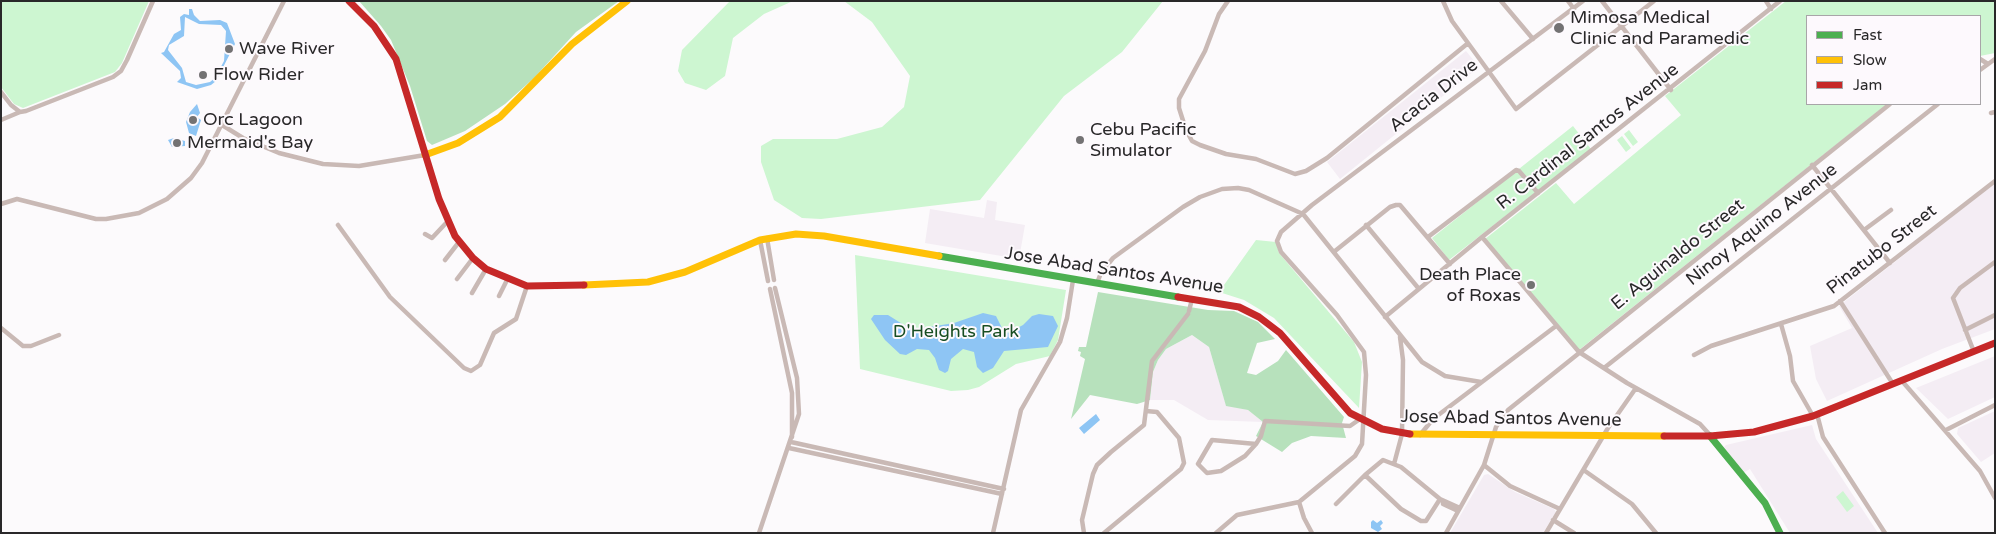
<!DOCTYPE html>
<html>
<head>
<meta charset="utf-8">
<style>
  body { margin:0 }
  #map { position:relative; width:1996px; height:534px; overflow:hidden; background:#fcfafc; font-family:"Varela Round",sans-serif }
  canvas { display:block }
  .frame { position:absolute; inset:0; border:2px solid #292829; pointer-events:none }
  .legend { position:absolute; left:1806px; top:15px; width:175px; height:90px; box-sizing:border-box; background:#fdf9fd; border:1px solid #a8a5a8; margin:0; padding:6px 9px; list-style:none; font-size:15px; color:#292829 }
  .legend li { display:flex; align-items:center; gap:10px; height:25px }
  .legend b { width:25px; border:1px solid #a8a5a8 }
</style>
</head>
<body>
<div id="map">
<canvas width="1996" height="534"></canvas>
<div class="frame"></div>
<ul class="legend">
<li><b style="height:6px;background:#4caf50"></b>Fast</li>
<li><b style="height:6px;background:#ffc107"></b>Slow</li>
<li><b style="height:6px;background:#c62828"></b>Jam</li>
</ul>
</div>
<script>
const context = document.querySelector('canvas').getContext('2d');
context.lineJoin = 'round';
function fill(path, color) { context.fillStyle = color; context.fill(path, 'evenodd'); }
const shape = rows => new Path2D(rows.map(r => 'M' + r).join(''));
function stroke(path, color, width, dash) { context.strokeStyle = color; context.lineWidth = width; context.lineCap = dash ? 'butt' : 'round'; context.setLineDash(dash || []); context.stroke(path); }
function drawText(font, color, halo, rows, align = 'center') {
  context.font = font + ' "Varela Round",sans-serif'; context.lineWidth = 4; context.setLineDash([]); context.textBaseline = 'middle'; context.strokeStyle = halo; context.fillStyle = color; for (const [text, x, y, turn = 0] of rows) {
    context.save(); context.translate(x, y); context.rotate((+turn || 0) * Math.PI / 180); context.textAlign = isNaN(turn) ? turn : align; if (halo) context.strokeText(text, 0, 0); context.fillText(text, 0, 0); context.restore();
  }
}
fill(shape([
  [1466,51,1479,67,1340,179,1327,162],
  [1995,183,1995,329,1942,349,1827,401,1816,379,1810,346,1852,328,1839,306],
  [987,200,997,202,995,220,1025,225,1019,259,925,243,930,209,984,218],
  [1192,335,1209,347,1226,405,1248,410,1263,422,1208,420,1174,400,1150,400,1153,372,1158,360,1166,349],
  [1995,356,1995,397,1948,419,1916,388],
  [1995,411,1995,453,1981,462,1957,434,1958,428],
  [1812,425,1816,439,1878,533,1790,533,1750,469,1743,473,1724,447,1726,445],
  [1488,474,1515,492,1554,509,1556,512,1543,533,1450,533,1484,475]
]), '#f4edf4');
fill(shape([
  [1,1,149,1,122,63,115,72,23,108,14,104,1,87],
  [730,1,793,1,764,14,733,38,725,76,706,90,685,83,678,71,682,50],
  [844,1,1163,1,1122,52,1064,96,980,200,821,219,802,218,774,200,761,162,761,146,773,139,837,139,882,127,904,107,910,76,872,22],
  [1786,1,1994,1,1995,53,1980,56,1980,16,1807,16,1807,104,1887,104,1579,350,1485,239,1556,183,1574,204,1681,115,1665,96],
  [1573,126,1591,149,1449,260,1432,238],
  [1629,130,1638,142,1633,146,1624,134],
  [1622,136,1631,148,1626,152,1617,140],
  [1256,240,1276,242,1279,253,1354,342,1362,362,1359,408,1274,318,1244,300,1219,292],
  [855,255,1066,290,1058,340,1050,356,1016,364,979,387,968,390,951,391,860,369],
  [1843,491,1854,506,1847,512,1836,497]
]), '#cdf6d1');
fill(shape([
  [359,1,619,1,576,32,534,78,505,104,465,131,432,145,427,141,410,86,391,40,381,26],
  [1098,292,1208,310,1234,311,1258,322,1275,339,1257,343,1247,373,1256,375,1278,361,1286,350,1344,417,1342,423,1346,438,1311,436,1292,443,1282,452,1256,436,1263,422,1248,410,1226,406,1209,347,1192,335,1166,349,1158,360,1153,372,1150,400,1137,404,1090,395,1071,419,1085,359,1080,356,1081,352,1078,351,1079,347,1086,347]
]), '#b7e1bc');
fill(shape([
  [189,9,192,9,194,15,200,21,220,20,227,23,235,44,216,81,211,85,197,89,177,82,181,78,180,71,161,53,164,52,174,34,181,30,180,17,184,14,189,15],
  [185,17,199,24,221,25,226,31,224,61,215,78,210,82,196,85,186,82,182,68,168,50,169,45,184,36],
  [197,104,200,113,197,117,201,120,196,136,189,133,186,122,190,112],
  [174,138,185,141,185,146,172,147,168,140],
  [983,313,996,316,1002,328,1008,333,1023,325,1032,316,1039,314,1053,316,1058,326,1048,347,1004,351,993,368,983,373,977,367,974,352,963,349,951,359,948,371,945,373,939,370,935,358,929,350,917,349,906,355,900,354,885,340,871,319,874,315,888,315,904,325,917,329,954,323],
  [1096,414,1100,420,1084,434,1079,428],
  [1373,520,1377,523,1381,520,1383,523,1380,526,1382,529,1378,532,1371,528,1371,522]
]), '#8ec5f4');
stroke(shape([
  [1228,1,1219,14,1205,51,1179,99,1179,108,1186,130,1192,141,1200,145,1226,154,1256,159,1295,174,1306,171,1327,158,1467,44],
  [1443,1,1452,21,1516,109,1654,1],
  [1501,1,1533,39],
  [1568,1,1574,9],
  [1602,1,1671,90],
  [1766,1,1771,9],
  [1980,59,1988,64],
  [1980,70,1995,59],
  [1,92,11,105,20,112,26,111,113,77,121,71,127,60,153,1],
  [1991,113,1995,112],
  [1,120,20,112],
  [222,125,243,138,279,153,323,164,359,166,425,155],
  [1812,165,1890,263],
  [1,204,17,199,96,219,106,219,139,213,167,199,191,178,202,163,284,1],
  [338,225,390,297,464,368,471,371,480,365,494,333,516,319,527,286],
  [1366,225,1419,289],
  [1864,230,1891,210],
  [425,234,432,238,447,222],
  [1428,237,1516,170,1519,171,1538,193],
  [1482,237,1579,352,1627,383,1700,424,1710,435],
  [767,238,774,280],
  [760,240,768,281],
  [1335,251,1390,207,1396,205,1400,205,1450,264],
  [445,260,459,242],
  [457,279,473,258],
  [1097,283,1101,273,1113,258,1183,207,1200,197,1222,189,1238,188,1249,190,1303,214,1422,362,1445,376,1481,382],
  [770,289,792,393,792,437],
  [472,293,486,269],
  [499,296,507,280],
  [1840,301,1893,384],
  [1189,311,1192,299],
  [1385,317,1482,237,1780,1],
  [1781,324,1790,356,1793,381,1813,416],
  [1,328,23,346,31,346,59,335],
  [1965,330,1995,315],
  [1974,352,1953,298,1960,288,1995,262],
  [1694,355,1711,346,1834,306,1995,181],
  [1604,368,1938,104],
  [1902,381,1980,471,1995,498],
  [1817,414,1823,437,1885,533],
  [1946,430,1995,405],
  [1420,435,1433,419,1556,326],
  [791,442,1004,489],
  [1256,444,1212,440,1198,464,1207,473,1221,471,1245,456,1256,444,1261,436,1265,421,1350,426,1360,419],
  [789,448,1002,494],
  [1394,464,1402,434,1403,360,1400,337],
  [1484,465,1510,486,1560,509],
  [1585,471,1632,504,1656,533],
  [1440,499,1460,508],
  [1443,501,1443,504,1458,511],
  [1299,502,1304,518,1312,533],
  [1336,504,1365,475,1383,460,1401,467,1440,499,1426,521,1421,521,1401,509,1365,475],
  [1553,520,1574,533],
  [759,533,799,414,797,378,775,288],
  [993,533,1021,410,1060,342,1067,318,1073,280],
  [1084,533,1082,520,1093,474,1097,465,1111,452,1144,425,1152,361,1188,314],
  [1104,533,1181,469,1184,463,1179,438,1157,412,1146,411],
  [1216,533,1237,515,1299,502,1355,456,1362,444,1366,375,1364,352,1337,315,1281,252,1277,241,1281,232,1312,205,1583,1],
  [1446,533,1484,465,1496,427,1508,410,1890,104],
  [1546,533,1608,428,1636,388]
]), '#c9b9b5', 4.5);
stroke(shape([
  [939,256,1178,297],
  [1710,436,1765,503,1780,533]
]), '#4caf50', 7);
stroke(shape([
  [425,155,458,143,500,117,572,44,627,1],
  [584,285,648,282,685,272,760,240,796,234,824,236,939,256],
  [1410,434,1664,436]
]), '#ffc107', 7);
stroke(shape([
  [349,1,374,26,396,59,439,199,455,236,473,258,486,269,527,286,584,285],
  [1178,297,1239,307,1259,317,1280,333,1350,413,1382,429,1410,434],
  [1664,436,1710,436,1754,432,1813,416,1995,343]
]), '#c62828', 7);
for (const [x, y, r, color] of [
  [1559,28,6,"#737273"],
  [229,49,5,"#737273"],
  [203,75,5,"#737273"],
  [193,120,5,"#737273"],
  [1080,140,5,"#737273"],
  [177,143,5,"#737273"],
  [1531,285,5,"#737273"]
]) { const dot = new Path2D(); dot.arc(x, y, r, 0, 2 * Math.PI); context.fillStyle = color; context.fill(dot); stroke(dot, '#fdf9fd', 2); }
drawText('18px', '#292829', '#fdf9fd', [
  ["Mimosa Medical",1570,18],
  ["Clinic and Paramedic",1570,39],
  ["Wave River",239,49],
  ["Flow Rider",213,75],
  ["Orc Lagoon",203,120],
  ["Cebu Pacific",1090,130],
  ["Simulator",1090,151],
  ["Mermaid's Bay",187,143],
  ["Death Place",1521,275,"right"],
  ["of Roxas",1521,296,"right"]
], 'left');
drawText('18px', '#292829', '#fdf9fd', [
  ["Acacia Drive",1434,96,-38],
  ["R. Cardinal Santos Avenue",1588,137,-38],
  ["Ninoy Aquino Avenue",1762,225,-38],
  ["Pinatubo Street",1882,250,-38],
  ["E. Aguinaldo Street",1678,255,-39],
  ["Jose Abad Santos Avenue",1114,271,9],
  ["Jose Abad Santos Avenue",1511,419,1]
]);
drawText('18px', '#184e22', '#fdf9fd', [
  ["D'Heights Park",956,332]
]);
</script>
</body>
</html>
